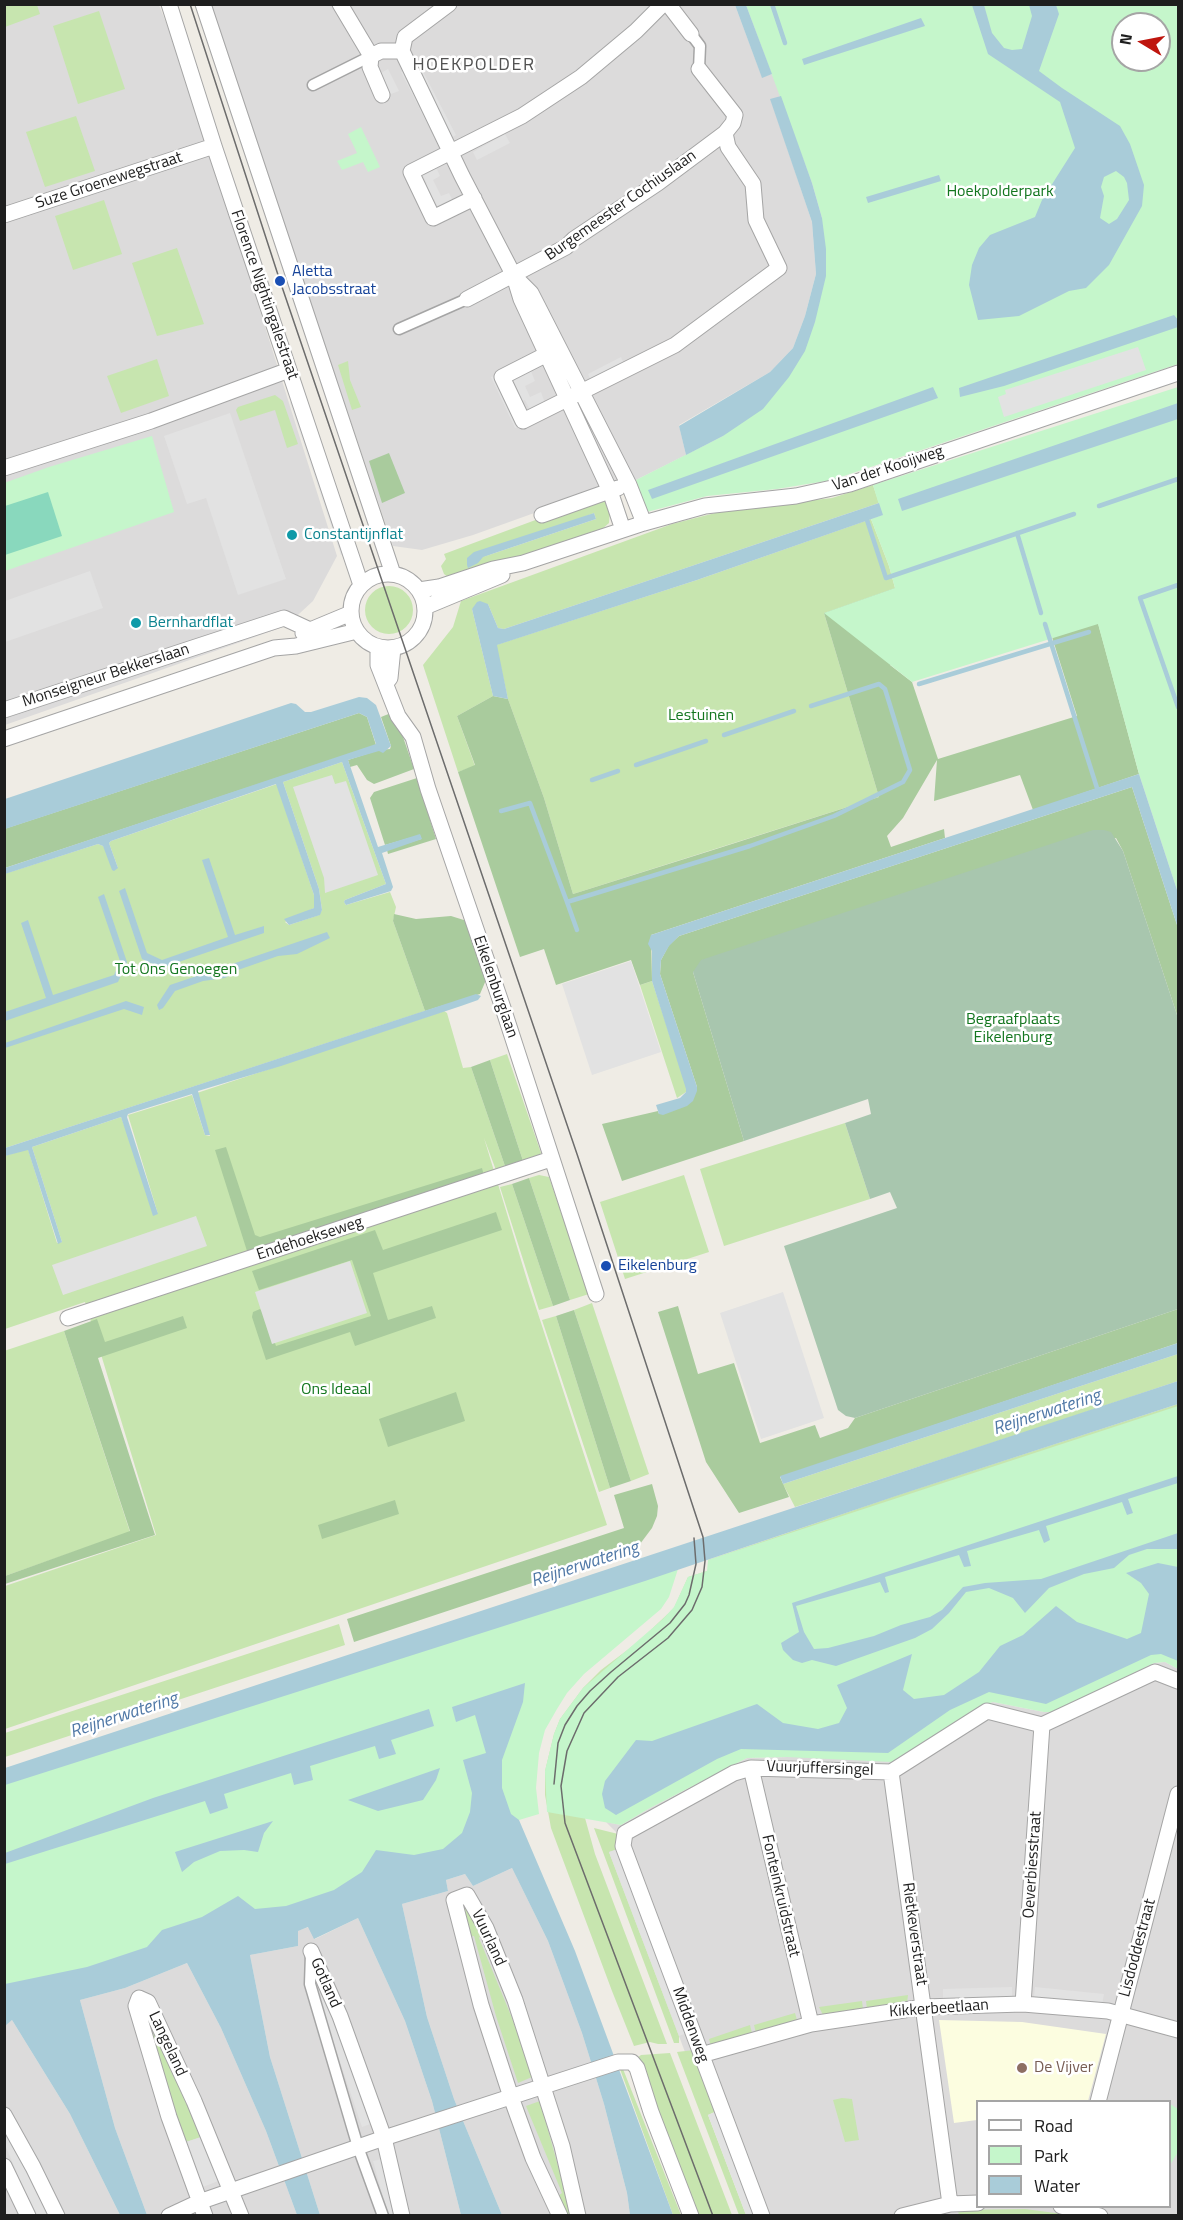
<!DOCTYPE html>
<html>
<head>
<meta charset="utf-8">
<style>
  body { margin:0 }
  #map { position:relative; width:1183px; height:2220px; overflow:hidden; background:#efece5; font-family:"Titillium Web",sans-serif }
  canvas { display:block }
  .frame { position:absolute; inset:0; border:6px solid #1e1e1e; pointer-events:none }
  .legend { position:absolute; left:976px; top:2100px; width:195px; height:108px; box-sizing:border-box; background:#fff; border:2px solid #a5a5a5; margin:0; padding:8px 10px; list-style:none; font-size:18px; color:#1e1e1e }
  .legend li { display:flex; align-items:center; gap:12px; height:30px }
  .legend b { width:30px; border:2px solid #a5a5a5 }
  .north { position:absolute; left:1111px; top:12px; width:60px; height:60px; box-sizing:border-box; background:#fff; border:2px solid #a5a5a5; border-radius:50%; rotate:280deg; font-size:16px; font-weight:700; line-height:24px; text-align:center; color:#1e1e1e }
  .north::after { content:''; display:block; margin:auto; width:21px; height:27px; background:#bf150e; clip-path:polygon(50% 0,100% 100%,50% 72%,0 100%) }
</style>
</head>
<body>
<div id="map">
<canvas width="1183" height="2220"></canvas>
<div class="frame"></div>
<ul class="legend">
<li><b style="height:8px;background:#fff"></b>Road</li>
<li><b style="height:16px;background:#c5f6cb"></b>Park</li>
<li><b style="height:16px;background:#a9ccd9"></b>Water</li>
</ul>
<div class="north">N</div>
</div>
<script>
const context = document.querySelector('canvas').getContext('2d');
context.lineJoin = 'round';
function fill(path, color) { context.fillStyle = color; context.fill(path, 'evenodd'); }
const shape = rows => new Path2D(rows.map(r => 'M' + r).join(''));
function stroke(path, color, width, dash) { context.strokeStyle = color; context.lineWidth = width; context.lineCap = dash ? 'butt' : 'round'; context.setLineDash(dash || []); context.stroke(path); }
function drawText(font, color, halo, rows, align = 'center') {
  context.font = font + ' "Titillium Web",sans-serif'; context.lineWidth = 5; context.setLineDash([]); context.textBaseline = 'middle'; context.strokeStyle = halo; context.fillStyle = color; for (const [text, x, y, turn = 0] of rows) {
    context.save(); context.translate(x, y); context.rotate((+turn || 0) * Math.PI / 180); context.textAlign = isNaN(turn) ? turn : align; if (halo) context.strokeText(text, 0, 0); context.fillText(text, 0, 0); context.restore();
  }
}
fill(shape([
  [4,5,159,5,182,62,337,556,313,601,286,626,5,725],
  [208,5,735,5,762,77,772,74,781,96,771,100,812,222,816,274,805,316,793,348,770,372,679,425,686,455,636,480,590,493,473,535,422,550,393,546,256,141],
  [1165,1662,1178,1669,1178,2215,746,2215,694,2051,685,2052,609,1852,618,1834,606,1822,621,1825,650,1808,747,1758,787,1757,993,1702,1044,1712,1154,1663],
  [978,2102,1170,2102,1170,2206,978,2206],
  [512,1868,548,1941,582,2033,604,2104,627,2193,630,2215,502,2215,454,2099,427,2017,402,1904,448,1891,446,1880,465,1874,473,1886],
  [358,1918,405,2021,432,2101,461,2215,320,2215,270,2057,250,1955,298,1946,297,1931,309,1927,315,1939],
  [187,1963,221,2028,266,2131,297,2215,147,2215,115,2128,80,2000,125,1988],
  [12,2020,70,2114,120,2215,5,2216,4,2026]
]), '#dcdbdb');
fill(shape([
  [939,2020,1022,2022,1106,2034,1088,2101,978,2102,977,2120,954,2123]
]), '#fcfde0');
fill(shape([
  [5,4,37,5,40,14,5,27],
  [99,11,125,89,78,104,53,26],
  [76,116,95,171,45,187,26,132],
  [104,200,122,254,73,270,55,216],
  [177,248,204,324,157,336,132,263],
  [157,359,169,396,121,413,107,376],
  [348,361,350,380,361,407,352,410,338,365],
  [275,395,283,401,298,444,287,448,275,410,240,421,236,410,238,407],
  [873,485,879,503,504,629,498,628,488,604,472,609,493,696,457,716,475,766,458,772,423,665,453,627,461,601,672,524,727,510,832,498],
  [600,496,610,508,609,523,601,530,475,573,448,577,444,574,441,566,446,559,444,554],
  [594,513,596,519,483,557],
  [871,519,889,566,895,588,824,613,879,797,573,894,544,798,508,699,496,645,697,580],
  '365 610a24 24 0 1 1 48 0a24 24 0 1 1-48 0Z',
  [342,762,386,884,345,900,344,902,346,905,390,892,396,907,393,921,425,1011,5,1148,4,874,98,844,103,846,118,868,109,843,111,841,277,784,314,895,314,908,285,922,289,925,319,915,322,910,319,889,283,782],
  [652,981,686,1085,686,1092,677,1098,640,985],
  [444,1011,447,1013,463,1068,471,1067,506,1169,497,1173,484,1138,528,1283,607,1525,5,1729,5,1586,156,1535,85,1302,5,1329,4,1156,28,1149,57,1243,62,1242,32,1147,121,1117,158,1214,128,1115,192,1095,205,1135,210,1136,197,1093],
  [507,1054,541,1153,534,1161,524,1164,490,1060],
  [845,1123,870,1199,724,1246,700,1169],
  [539,1175,549,1177,589,1294,570,1300,529,1178],
  [684,1175,709,1252,625,1279,600,1202],
  [512,1184,553,1306,539,1310,500,1187],
  [592,1303,649,1474,631,1481,574,1310],
  [556,1316,610,1488,599,1492,542,1320],
  [64,1331,130,1532,5,1576,4,1351],
  [1178,1354,1178,1381,1059,1421,795,1507,783,1484],
  [1178,1404,1178,1412,708,1565,708,1560,895,1496],
  [758,1555,585,1818,595,1854,667,2044,658,2044,650,2042,634,2046,612,1991,551,1828,545,1795,545,1771,554,1734,560,1719,583,1688,601,1670,638,1642,674,1608,688,1577],
  [339,1624,345,1645,5,1757,5,1733],
  [594,1828,618,1834,618,1849,609,1852,679,2036,679,2043,674,2043],
  [464,1903,482,1934,479,1938,512,2018,532,2077,518,2083,496,2016,474,1936,469,1937],
  [908,1995,907,2003,867,2009,866,2001],
  [862,2001,863,2009,823,2015,819,2007],
  [143,2006,204,2136,186,2142,165,2084],
  [795,2013,797,2020,756,2033,754,2025],
  [750,2025,752,2033,711,2046,709,2039],
  [694,2050,717,2111,708,2115,746,2215,739,2215,677,2052],
  [670,2053,732,2215,697,2215,656,2109,641,2062,637,2058,641,2055],
  [620,2069,623,2069,681,2215,673,2215],
  [842,2098,852,2099,859,2140,845,2142,833,2100],
  [540,2101,561,2177,570,2215,567,2215,558,2196,562,2193,526,2106],
  [1025,2209,1070,2215,959,2216,958,2210]
]), '#c7e5af');
fill(shape([
  [389,453,405,493,382,503,369,461],
  [1066,521,890,665,912,682,938,759,1077,716,1052,637,1098,623,1139,774,1033,810,1020,775,934,801,937,760,903,818,887,836,891,847,944,829,945,838,651,935,652,981,640,985,631,960,556,985,544,949,520,957,458,772,475,765,457,716,493,696,508,699,544,798,573,894,713,850,879,797,824,613,895,588],
  [359,713,367,717,376,745,5,868,4,829],
  [391,713,402,734,414,769,374,784,367,780,357,765,350,767,348,760,379,750,390,749,391,746,381,717],
  [417,778,436,839,388,854,387,850,421,839,420,835,385,845,370,798,374,792],
  [1132,787,1178,928,1178,1018,1123,851,1116,838,693,972,744,1141,622,1181,602,1124,658,1111,659,1114,697,1087,660,974,661,960,669,945,679,936],
  [394,914,416,919,451,916,467,921,486,980,480,994,425,1011,393,921],
  [490,1060,524,1164,506,1169,471,1067],
  [226,1147,255,1235,260,1237,482,1168,484,1176,247,1251,215,1150],
  [529,1178,570,1300,553,1306,512,1184],
  [496,1212,502,1230,373,1273,388,1320,432,1306,436,1318,355,1346,350,1332,266,1360,252,1317,253,1312,260,1309,265,1313,276,1346,371,1316,352,1260,259,1290,252,1271,375,1230,383,1250],
  [678,1306,698,1374,734,1363,760,1443,815,1425,820,1438,848,1428,855,1418,1178,1309,1178,1343,780,1477,789,1497,739,1513,706,1462,658,1312],
  [574,1310,631,1481,610,1488,556,1316],
  [183,1316,187,1328,98,1358,155,1535,5,1584,5,1576,130,1531,64,1331,97,1319,105,1342],
  [456,1392,465,1421,388,1447,379,1419],
  [652,1484,658,1506,657,1516,652,1528,640,1544,625,1552,354,1642,347,1619,624,1528,614,1495],
  [395,1500,399,1514,322,1539,318,1525]
]), '#a9cb9d');
fill(shape([
  [1093,830,1104,830,1111,832,1123,851,1178,1018,1178,1309,855,1418,846,1416,838,1410,784,1246,897,1208,890,1192,870,1199,845,1123,871,1114,868,1099,744,1141,693,972,701,960]
]), '#a8c6ae');
fill(shape([
  [746,5,1178,5,1178,364,832,480,777,489,707,496,647,512,636,480,723,436,815,322,822,218,812,183],
  [1123,24,1159,24,1159,60,1123,60],
  [361,127,380,167,368,172,363,162,342,170,337,161,357,153,348,134],
  [1178,387,1178,893,1139,774,1098,624,912,682,824,613,895,588,889,566,871,519,882,515,873,485],
  [152,436,174,512,5,571,4,483,49,467],
  [1178,1406,1178,1669,1165,1662,1154,1663,1055,1712,1044,1712,993,1702,981,1706,892,1762,787,1757,747,1758,650,1808,621,1825,547,1812,545,1771,554,1734,560,1719,583,1688,663,1619,674,1607,688,1577,707,1571,708,1560],
  [678,1569,669,1597,661,1609,584,1674,567,1693,557,1709,545,1730,539,1753,536,1788,539,1814,519,1820,497,1838,5,2006,4,1781,218,1712],
  [1170,2104,1178,2109,1178,2152,1170,2165]
]), '#c5f6cb');
fill(shape([
  [48,492,62,536,5,555,5,506]
]), '#89d8bd');
fill(shape([
  [418,62,456,135,453,137,414,63],
  [388,69,399,91,391,94,381,73],
  [404,71,438,137,435,139,401,72],
  [505,134,510,143,477,160,473,152],
  [436,167,440,176,433,180,441,196,449,193,454,203,439,210,434,199,431,201,424,186,427,184,422,174],
  [1138,347,1146,370,1004,417,998,397,1006,394,1005,390],
  [621,357,625,366,592,383,588,374],
  [531,371,535,381,525,386,530,397,541,392,545,403,530,410,525,400,519,402,514,392,518,390,513,380],
  [494,376,519,427,515,428,491,377],
  [293,401,345,554,341,555,290,402],
  [230,413,286,579,238,595,206,498,187,504,164,436],
  [90,571,103,608,5,642,5,601],
  [332,775,335,784,346,781,378,875,325,893,324,878,293,787],
  [631,961,661,1052,592,1075,562,984],
  [196,1216,207,1246,63,1295,52,1265],
  [350,1261,367,1313,272,1344,255,1292],
  [783,1292,824,1418,761,1439,720,1313],
  [618,1849,687,2033,679,2036,609,1852],
  [1012,1987,1012,1998,943,1999,943,1989],
  [1035,1987,1104,1994,1102,2005,1034,1997],
  [326,1994,373,2123,362,2127,318,1997],
  [717,2111,757,2215,746,2215,708,2115],
  [11,2134,55,2215,35,2215,5,2145,4,2137],
  [204,2136,221,2180,200,2188,186,2142],
  [382,2159,397,2215,388,2215,373,2161]
]), '#e2e2e2');
fill(shape([
  [735,5,746,5,772,74,762,78],
  [972,5,984,5,992,33,1004,48,1012,50,1022,49,1032,16,1029,5,1056,5,1059,14,1039,71,1062,88,1120,126,1130,144,1144,185,1142,206,1109,265,1086,288,1069,291,1019,316,978,320,969,285,972,265,979,248,990,235,1035,217,1042,200,1075,148,1060,102,988,54],
  [1116,171,1124,177,1127,183,1129,200,1117,219,1109,224,1100,218,1104,196,1101,187,1104,177],
  [921,18,925,26,804,65,802,59],
  [781,96,812,183,822,218,826,249,826,276,815,322,805,351,789,377,763,409,723,436,686,455,679,426,770,372,793,348,805,316,816,274,812,222,770,99],
  [939,175,941,181,868,203,866,197],
  [1174,315,1178,320,1178,327,1004,386,960,397,959,388],
  [933,387,938,398,652,499,648,490],
  [1178,403,1178,419,902,511,898,499],
  [879,503,883,515,697,580,497,645,508,699,493,696,472,609,477,602,480,601,488,604,498,628,504,629],
  [594,513,596,519,483,557,478,563,468,568,467,565,467,558,474,552],
  [359,697,367,698,376,705,391,746,383,753,379,751,348,760,378,847,420,834,422,839,382,853,393,887,391,891,346,905,344,902,345,900,386,884,342,762,283,782,319,889,322,910,320,915,289,925,284,919,314,908,314,895,276,784,111,841,109,843,118,868,114,871,112,870,103,846,98,844,5,874,5,868,376,744,367,717,359,713,5,829,5,799,291,703,296,704,305,712,311,712],
  [1139,774,1178,893,1178,928,1132,787,679,936,669,946,661,960,660,974,697,1087,697,1091,693,1101,687,1106,663,1115,659,1114,656,1105,680,1098,686,1092,686,1089,652,981,652,951,648,944,651,935],
  [209,858,235,935,264,926,264,933,161,968,142,959,119,891,125,888,147,953,162,960,228,937,202,860],
  [104,894,127,962,118,982,5,1021,5,1012,46,998,21,923,28,920,53,995,114,975,120,961,98,897],
  [327,932,330,938,297,954,278,956,238,970,225,978,203,981,175,991,163,1008,159,1010,157,1005,170,985],
  [476,994,481,996,478,1000,461,1006,281,1066,198,1091,210,1135,205,1135,192,1094,128,1114,127,1117,158,1214,153,1216,121,1117,32,1147,62,1242,58,1244,28,1150,5,1156,5,1148],
  [126,1001,144,1007,142,1015,124,1009,5,1048,5,1043],
  [1178,1343,1178,1354,783,1484,780,1476],
  [1178,1381,1178,1404,896,1496,645,1581,5,1785,5,1768],
  [1178,1476,1178,1483,1128,1499,1133,1513,1127,1515,1122,1502,1046,1526,1050,1540,1044,1543,1039,1530,967,1551,971,1566,964,1567,959,1555,885,1577,889,1592,885,1593,880,1582,796,1606,804,1632,814,1649,828,1648,874,1636,901,1625,930,1617,942,1610,963,1587,985,1583,1041,1579,1178,1533,1178,1549,1147,1549,1129,1555,1114,1568,1084,1574,1049,1588,1025,1613,1013,1598,989,1588,966,1592,949,1613,932,1629,915,1638,836,1666,812,1660,802,1663,793,1660,783,1650,781,1643,799,1632,792,1603],
  [1158,1563,1178,1567,1178,1661,1161,1654,1151,1655,1046,1704,989,1692,950,1710,888,1753,741,1749,717,1759,616,1815,605,1808,602,1794,605,1781,636,1740,652,1741,757,1704,783,1723,818,1729,839,1723,847,1708,837,1685,912,1654,903,1690,914,1699,944,1695,979,1672,1000,1646,1023,1635,1056,1606,1077,1622,1127,1639,1141,1633,1149,1594,1141,1583,1126,1573],
  [525,1683,523,1702,502,1760,502,1788,511,1814,519,1820,575,1951,673,2215,630,2215,627,2193,604,2104,582,2033,548,1941,512,1868,473,1886,465,1874,446,1880,448,1891,402,1904,427,2017,454,2099,502,2215,461,2215,432,2101,405,2021,358,1918,314,1939,308,1927,298,1931,298,1946,250,1955,270,2057,320,2215,297,2215,266,2131,221,2028,187,1963,125,1988,80,2000,115,2128,147,2215,120,2215,70,2114,12,2020,5,2026,5,1984,87,1967,147,1947,162,1930,202,1917,238,1896,255,1909,286,1906,334,1890,362,1872,376,1850,414,1855,443,1849,462,1833,470,1812,472,1793,463,1760,486,1753,475,1715,456,1722,452,1707],
  [429,1709,434,1726,391,1740,396,1754,379,1759,375,1746,310,1766,313,1780,294,1785,291,1773,224,1794,228,1808,210,1814,205,1801,5,1864,5,1853,153,1798],
  [440,1768,436,1780,423,1800,378,1811,348,1800],
  [273,1821,264,1833,258,1852,244,1850,220,1851,194,1862,182,1872,175,1852]
]), '#a9ccd9');
stroke(shape([
  [772,4,785,43],
  [1099,506,1178,479],
  [867,520,886,578,1074,514],
  [1017,533,1041,613],
  [1178,585,1140,598,1178,707],
  [1045,624,1097,788],
  [919,684,1089,632],
  [724,735,794,711],
  [636,765,706,741],
  [592,780,618,771],
  [501,811,530,803,567,902,750,846,834,816,903,782,910,770,885,689,879,684,811,706],
  [567,902,577,930]
]), '#a9ccd9', 4.5);
const pedestrian = shape([
  [691,34,700,46,699,69],
  [313,85,371,56],
  [399,329,467,299],
  [311,1954,310,1984,358,2147,383,2216]
]);
const minor = shape([
  [169,4,214,146,361,585],
  [203,4,393,574],
  [340,4,371,56,370,67,382,95],
  [449,4,405,37,402,51,462,176,514,276,521,299,610,491,623,530],
  [668,4,691,34],
  [371,56,381,51,402,51],
  [474,198,433,218,411,172,522,116,581,77,636,31,663,4],
  [4,215,214,146],
  [516,278,531,293,629,485,644,523],
  [467,299,566,247,574,239,658,183,725,133],
  [559,348,502,377,523,421,675,345,779,268,756,220,753,184,728,147,725,133,733,123,735,115,699,69],
  [4,468,151,421,289,370],
  [542,515,618,488],
  '351 611a37 37 0 1 1 74 0a37 37 0 1 1-74 0Z',
  [419,590,439,587,493,569,523,563,644,523,705,506,796,496,850,484,1178,373],
  [425,607,502,575],
  [303,633,351,613],
  [378,647,378,665,398,716,413,737,428,789,503,1008,596,1294],
  [386,683,390,678,393,648],
  [4,710,284,618,310,630,315,641],
  [4,739,274,648,296,646,357,631],
  [68,1318,551,1159],
  [751,1768,811,2024],
  [891,1772,950,2204],
  [311,1951,340,2016,384,2138,402,2216],
  [1023,2004,1042,1725],
  [701,2055,811,2024,924,2007,1023,2004,1108,2011,1178,2030],
  [1098,2102,1178,1794],
  [4,2115,33,2167,57,2216],
  [4,2166,28,2216],
  [1061,2206,1100,2216],
  [169,2216,199,2202,384,2138,618,2062,632,2062,637,2068,651,2112,691,2216],
  [205,2216,169,2117,136,2006,139,1998,148,2002,194,2101,241,2216],
  [560,2216,533,2158,511,2097,481,2005,454,1900,467,1895,486,1928,515,2000,562,2146,578,2216],
  [762,2216,623,1846,625,1833,734,1773,751,1768,891,1772,987,1711,1042,1725,1155,1672,1178,1681],
  [902,2216,950,2204,978,2203]
]);
stroke(pedestrian, '#a5a5a5', 13);
stroke(minor, '#a5a5a5', 17);
stroke(pedestrian, '#fff', 10);
stroke(minor, '#fff', 15);
stroke(shape([
  [190,4,280,281,577,1154,703,1537,705,1561,702,1587,692,1610,668,1638,618,1677,584,1713,567,1751,561,1786,565,1823,713,2216],
  [554,1784,558,1743,565,1725,577,1706,590,1691,611,1672,670,1623,685,1604,689,1595,696,1564,694,1538]
]), '#6c6c6c', 1.5);
for (const [x, y, r, color] of [
  [280,281,6,"#1a4fb4"],
  [292,535,6,"#0f9aa8"],
  [136,623,6,"#0f9aa8"],
  [606,1266,6,"#1a4fb4"],
  [1022,2068,6,"#8d6e63"]
]) { const dot = new Path2D(); dot.arc(x, y, r, 0, 2 * Math.PI); context.fillStyle = color; context.fill(dot); stroke(dot, '#fff', 2); }
drawText('16px', '#1e1e1e', '#fff', [
  ["Suze Groenewegstraat",109,181,-18],
  ["Burgemeester Cochiuslaan",621,206,-35],
  ["Florence Nightingalestraat",264,295,71],
  ["Van der Kooijweg",888,469,-18],
  ["Monseigneur Bekkerslaan",106,676,-18],
  ["Eikelenburglaan",495,987,71],
  ["Endehoekseweg",310,1239,-18],
  ["Vuurjuffersingel",820,1769,2],
  ["Oeverbiesstraat",1033,1865,-86],
  ["Fonteinkruidstraat",780,1896,77],
  ["Rietkeverstraat",914,1934,82],
  ["Vuurland",488,1938,65],
  ["Lisdoddestraat",1138,1948,-75],
  ["Gotland",325,1983,66],
  ["Kikkerbeetlaan",939,2009,-4],
  ["Middenweg",690,2025,70],
  ["Langeland",167,2044,65]
]);
drawText('16px', '#13761f', '#fff', [
  ["Hoekpolderpark",1000,192],
  ["Lestuinen",701,716],
  ["Tot Ons Genoegen",176,970],
  ["Begraafplaats",1013,1020],
  ["Eikelenburg",1013,1038],
  ["Ons Ideaal",336,1390]
]);
drawText('16px', '#164399', '#fff', [
  ["Aletta",292,272],
  ["Jacobsstraat",292,290],
  ["Eikelenburg",618,1266]
], 'left');
drawText('16px', '#0d838f', '#fff', [
  ["Constantijnflat",304,535],
  ["Bernhardflat",148,623]
], 'left');
drawText('16px', '#785e54', '#fff', [
  ["De Vijver",1034,2068]
], 'left');
context.letterSpacing = '1.5px';
drawText('18px', '#515151', '#fff', [
  ["HOEKPOLDER",474,66]
]);
context.letterSpacing = '0px';
drawText('italic 18px', '#5179a7', '#fff', [
  ["Reijnerwatering",1047,1413,-18],
  ["Reijnerwatering",585,1565,-18],
  ["Reijnerwatering",124,1716,-18]
]);
</script>
</body>
</html>
